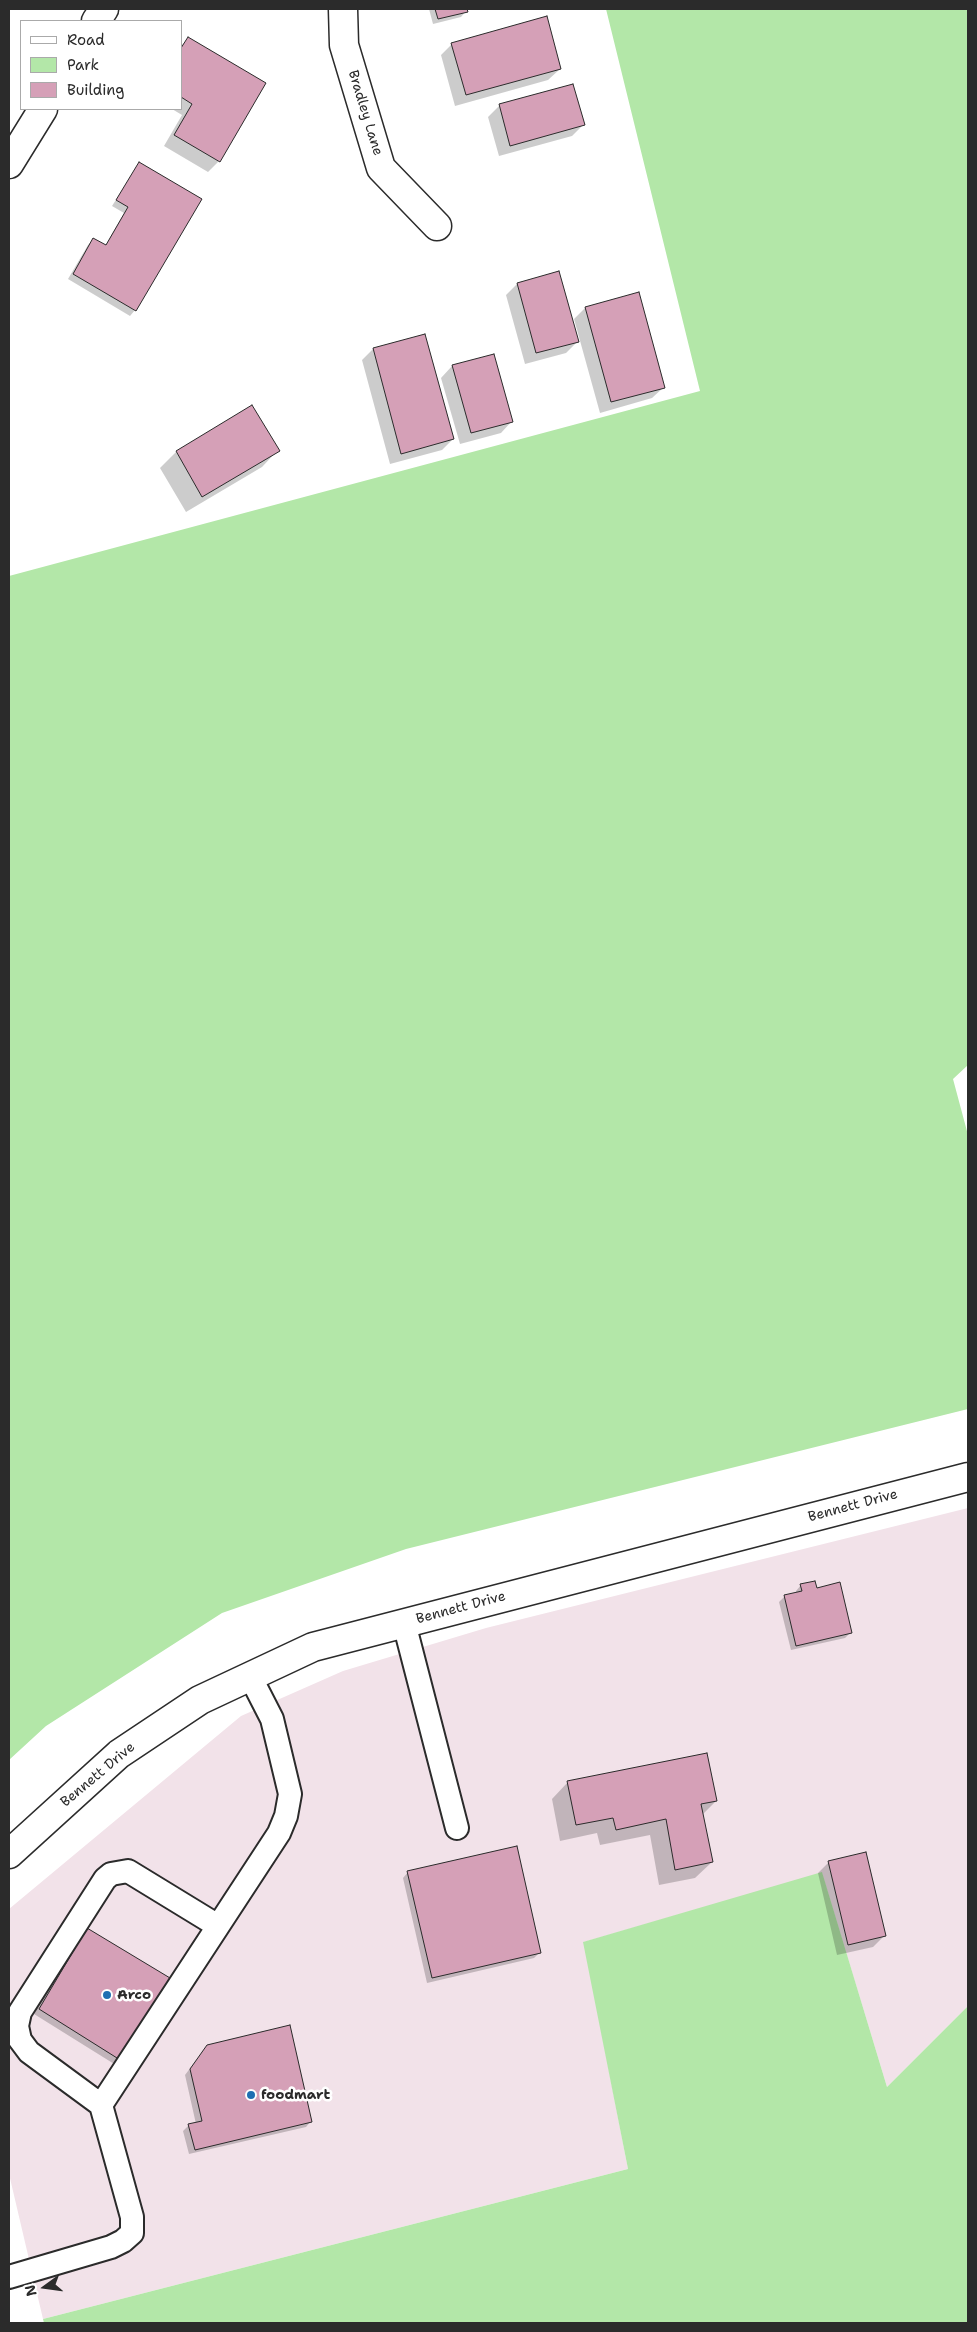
<!DOCTYPE html>
<html>
<head>
<meta charset="utf-8">
<style>
  body { margin:0 }
  #map { position:relative; width:977px; height:2332px; overflow:hidden; background:#fff; font-family:"Shantell Sans",sans-serif }
  canvas { display:block }
  .frame { position:absolute; inset:0; border:10px solid #2b2b2b; pointer-events:none }
  .legend { position:absolute; left:20px; top:20px; width:162px; height:90px; box-sizing:border-box; background:#fff; border:1px solid #aaa; margin:0; padding:6px 9px; list-style:none; font-size:15px; color:#2b2b2b }
  .legend li { display:flex; align-items:center; gap:10px; height:25px }
  .legend b { width:25px; border:1px solid #aaa }
  .north { position:absolute; left:20px; top:2262px; width:50px; height:50px; -webkit-text-stroke:4px #fff; paint-order:stroke; rotate:256deg; font-size:14px; font-weight:700; line-height:20px; text-align:center; color:#2b2b2b }
  .north::after { content:''; display:block; margin:auto; width:18px; height:22px; background:#2b2b2b; clip-path:polygon(50% 0,100% 100%,50% 72%,0 100%) }
</style>
</head>
<body>
<div id="map">
<canvas width="977" height="2332"></canvas>
<div class="frame"></div>
<ul class="legend">
<li><b style="height:6px;background:#fff"></b>Road</li>
<li><b style="height:14px;background:#b3e7a8"></b>Park</li>
<li><b style="height:14px;background:#d5a0b7"></b>Building</li>
</ul>
<div class="north">N</div>
</div>
<script>
const context = document.querySelector('canvas').getContext('2d');
context.lineJoin = 'round';
function fill(path, color) { context.fillStyle = color; context.fill(path, 'evenodd'); }
const shape = rows => new Path2D(rows.map(r => 'M' + r).join(''));
function stroke(path, color, width, dash) { context.strokeStyle = color; context.lineWidth = width; context.lineCap = dash ? 'butt' : 'round'; context.setLineDash(dash || []); context.stroke(path); }
function drawText(font, color, halo, rows, align = 'center') {
  context.font = font + ' "Shantell Sans",sans-serif'; context.lineWidth = 5; context.setLineDash([]); context.textBaseline = 'middle'; context.strokeStyle = halo; context.fillStyle = color; for (const [text, x, y, turn = 0] of rows) {
    context.save(); context.translate(x, y); context.rotate((+turn || 0) * Math.PI / 180); context.textAlign = isNaN(turn) ? turn : align; if (halo) context.strokeText(text, 0, 0); context.fillText(text, 0, 0); context.restore();
  }
}
fill(shape([
  [968,1508,968,2006,887,2087,822,1873,584,1942,628,2169,43,2319,9,2174,9,1909,241,1716,343,1671,486,1628]
]), '#f2e2e9');
fill(shape([
  [606,9,968,9,968,1065,953,1079,968,1135,968,1409,406,1549,222,1613,46,1726,9,1760,9,576,700,391],
  [822,1872,887,2087,968,2006,968,2323,44,2323,43,2319,628,2169,583,1942]
]), '#b3e7a8');
fill(shape([
  [429,9,466,9,466,11,461,17,433,24],
  [188,39,219,161,208,172,164,146,182,115,172,109,181,109,181,46],
  [452,44,560,69,548,80,455,106,441,55],
  [500,105,583,125,572,136,499,156,488,117],
  [139,164,200,200,135,310,130,316,68,279,88,245,93,240,105,246,124,213,112,206],
  [517,284,577,342,566,353,525,364,506,295],
  [585,308,664,387,652,398,600,413,574,319],
  [373,349,453,439,442,450,390,464,362,360],
  [452,366,512,421,501,433,460,444,441,378],
  [252,407,278,450,262,467,186,512,160,468,176,452],
  [801,1585,851,1632,845,1638,791,1650,779,1602,785,1596,796,1594,796,1591],
  [568,1782,716,1801,702,1815,712,1862,695,1878,659,1885,650,1835,600,1845,597,1833,560,1841,552,1799],
  [829,1862,884,1936,873,1947,837,1955,818,1873],
  [408,1872,540,1952,534,1958,427,1983,403,1878],
  [87,1929,173,1982,119,2067,34,2014,81,1934],
  [207,2046,311,2121,306,2127,189,2154,183,2131,189,2125,196,2124,185,2075]
]), '#0003');
const building = shape([
  [435,9,467,9,468,12,438,19,435,9],
  [547,16,561,69,466,95,451,43,547,16],
  [188,37,266,83,220,162,174,135,192,104,181,97,181,48,188,37],
  [573,84,585,125,510,146,499,104,573,84],
  [139,162,202,199,136,311,73,274,93,238,106,245,128,207,116,200,139,162],
  [559,271,579,342,536,353,517,283,559,271],
  [639,292,665,388,611,402,585,307,639,292],
  [425,334,454,439,401,454,373,348,425,334],
  [494,354,513,422,471,433,452,365,494,354],
  [252,405,280,451,202,497,176,451,252,405],
  [815,1581,817,1588,840,1582,852,1633,796,1646,784,1595,802,1591,800,1584,815,1581],
  [707,1753,717,1801,701,1804,713,1862,675,1870,666,1819,616,1830,613,1818,576,1825,567,1781,707,1753],
  [517,1846,541,1953,432,1978,407,1871,517,1846],
  [866,1852,886,1936,848,1945,828,1861,866,1852],
  [87,1928,175,1981,125,2063,39,2009,87,1928],
  [290,2025,312,2122,195,2150,188,2124,202,2121,190,2069,207,2045,290,2025]
]);
fill(building, '#d5a0b7');
stroke(building, '#2b2b2b', 1);
const service = shape([
  [404,1623,457,1828],
  [101,2105,279,1833,286,1816,290,1794,272,1719,250,1676],
  [9,2277,111,2247,123,2241,132,2233,132,2217,101,2105,29,2052,20,2040,17,2026,20,2012,105,1879,111,1874,128,1871,218,1926]
]);
const minor = shape([
  [343,9,344,45,381,168,437,226]
]);
const tertiary = shape([
  [96,21,104,9],
  [9,164,43,109]
]);
const secondary = shape([
  [9,1854,119,1754,200,1700,313,1647,968,1477]
]);
stroke(service, '#2b2b2b', 26);
stroke(minor, '#2b2b2b', 31);
stroke(tertiary, '#2b2b2b', 31);
stroke(secondary, '#2b2b2b', 31);
stroke(service, '#fff', 22);
stroke(minor, '#fff', 28);
stroke(tertiary, '#fff', 28);
stroke(secondary, '#fff', 28);
for (const [x, y, r, color] of [
  [107,1995,5,"#1f6fb2"],
  [251,2095,5,"#1f6fb2"]
]) { const dot = new Path2D(); dot.arc(x, y, r, 0, 2 * Math.PI); context.fillStyle = color; context.fill(dot); stroke(dot, '#fff', 2); }
drawText('14px', '#2b2b2b', '#fff', [
  ["Bradley Lane",365,113,73],
  ["Bennett Drive",853,1506,-15],
  ["Bennett Drive",461,1608,-15],
  ["Bennett Drive",98,1775,-40]
]);
drawText('bold 14px', '#2b2b2b', '#fff', [
  ["Arco",117,1995],
  ["foodmart",261,2095]
], 'left');
</script>
</body>
</html>
